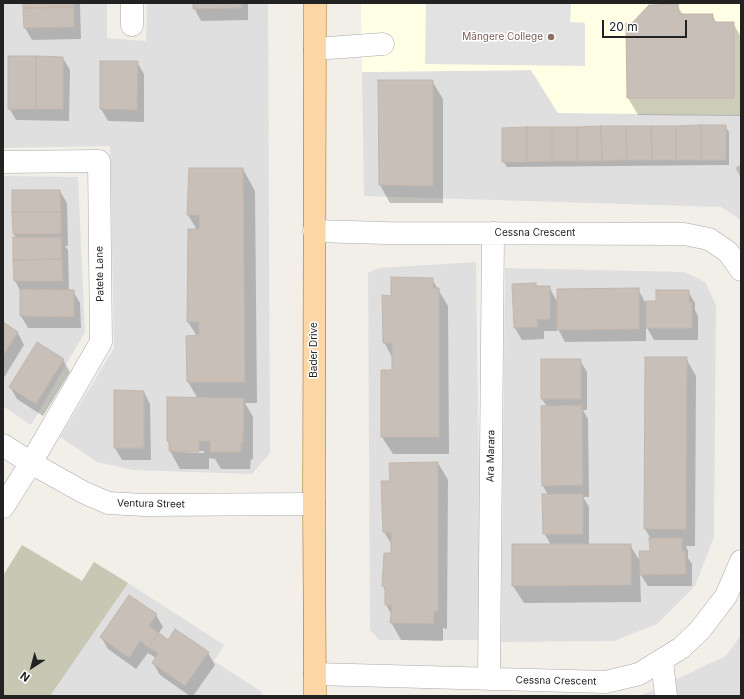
<!DOCTYPE html>
<html>
<head>
<meta charset="utf-8">
<style>
  body { margin:0 }
  #map { position:relative; width:744px; height:699px; overflow:hidden; background:#f2efe9; font-family:Inter,sans-serif }
  canvas { display:block }
  .frame { position:absolute; inset:0; border:4px solid #222; pointer-events:none }
  .north { position:absolute; left:12px; top:647px; width:40px; height:40px; -webkit-text-stroke:3px #fff; paint-order:stroke; rotate:216deg; font-size:11px; font-weight:700; line-height:16px; text-align:center; color:#222 }
  .north::after { content:''; display:block; margin:auto; width:14px; height:18px; background:#222; clip-path:polygon(50% 0,100% 100%,50% 72%,0 100%) }
  .scale { position:absolute; left:602px; top:20px; width:85px; height:18px; box-sizing:border-box; border:2px solid #222; border-top:0; padding-left:5px; font-size:12px; line-height:14px; white-space:nowrap; color:#222; -webkit-text-stroke:3px #fff; paint-order:stroke }
</style>
</head>
<body>
<div id="map">
<canvas width="744" height="699"></canvas>
<div class="frame"></div>
<div class="north">N</div>
<div class="scale">20 m</div>
</div>
<script>
const context = document.querySelector('canvas').getContext('2d');
context.lineJoin = 'round';
function fill(path, color) { context.fillStyle = color; context.fill(path, 'evenodd'); }
const shape = rows => new Path2D(rows.map(r => 'M' + r).join(''));
function stroke(path, color, width, dash) { context.strokeStyle = color; context.lineWidth = width; context.lineCap = dash ? 'butt' : 'round'; context.setLineDash(dash || []); context.stroke(path); }
function drawText(font, color, halo, rows, align = 'center') {
  context.font = font + ' Inter,sans-serif'; context.lineWidth = 3; context.setLineDash([]); context.textBaseline = 'middle'; context.strokeStyle = halo; context.fillStyle = color; for (const [text, x, y, turn = 0] of rows) {
    context.save(); context.translate(x, y); context.rotate((+turn || 0) * Math.PI / 180); context.textAlign = isNaN(turn) ? turn : align; if (halo) context.strokeText(text, 0, 0); context.fillText(text, 0, 0); context.restore();
  }
}
fill(shape([
  [3,3,107,3,107,38,146,41,147,3,268,3,270,453,252,474,133,470,97,462,60,437,114,348,110,146,3,148],
  [531,70,558,113,741,115,741,220,721,207,364,196,362,72],
  [3,176,78,177,85,332,31,425,3,406],
  [476,262,481,640,379,640,370,630,368,273,379,268],
  [505,268,685,272,705,282,716,305,714,537,695,586,657,624,614,641,501,642],
  [22,545,82,581,94,562,128,583,224,645,214,661,262,692,262,696,3,696,3,576],
  [741,635,741,696,613,696,640,696,726,656]
]), '#e0dfdf');
fill(shape([
  [361,3,741,3,741,115,558,113,531,70,362,72]
]), '#ffffe5');
fill(shape([
  [22,545,82,581,94,562,128,583,50,696,3,696,3,576]
]), '#c7c7b4');
fill(shape([
  [426,3,571,3,570,22,585,23,585,66,425,64]
]), '#e2e2e2');
fill(shape([
  [24,3,80,3,81,39,32,40,25,28],
  [194,3,248,3,248,20,201,21,194,8],
  [677,5,683,15,712,15,717,23,733,23,741,37,741,116,638,115,628,98],
  [63,58,70,70,69,121,16,120,9,108],
  [101,62,137,62,144,74,144,122,108,121,101,109],
  [379,81,432,81,443,99,443,203,390,203,380,185],
  [725,126,729,132,729,165,507,167,503,161],
  [190,169,243,169,255,191,257,403,245,403,253,417,253,460,251,459,250,469,221,469,215,459,209,458,209,469,180,469,170,451,170,446,168,441,198,399,188,382,197,336,188,322,197,230,188,215],
  [176,450,204,451,204,453,176,452],
  [60,191,67,203,68,246,65,246,68,250,69,291,73,291,80,303,81,328,28,328,21,316,21,292,15,281,14,238,16,238,14,234],
  [432,279,448,306,449,454,393,454,382,437,393,371,393,359,384,342,392,297],
  [536,284,537,287,549,287,558,303,638,289,645,302,657,302,688,291,695,303,695,310,698,316,698,340,654,340,646,326,646,341,565,342,557,327,557,331,544,331,544,339,522,340,515,328],
  [3,323,18,333,24,345,3,379],
  [37,343,63,360,70,372,43,416,17,399,10,387],
  [686,358,696,376,695,546,686,546,688,551,688,558,692,564,692,586,648,586,640,574,641,602,524,603,513,586,551,545,544,533,548,495,543,486,547,407,542,399,580,360,587,372,587,410,583,410,588,419,589,497,583,497,589,507,589,545,630,545,641,563,651,552,651,539,645,529],
  [144,392,150,404,151,460,122,460,115,448],
  [438,463,448,480,447,629,443,628,443,641,401,640,391,622,392,615,386,605,386,592,383,586,385,554,392,554,392,545,384,532,391,482],
  [156,615,163,627,158,634,168,641,208,653,215,665,193,696,190,696,160,675,153,663,156,658,148,653,136,669,108,649,101,637]
]), '#0003');
const building = shape([
  [23,3,74,3,74,7,23,8,23,3],
  [193,3,241,3,242,8,193,9,193,3],
  [678,4,679,14,713,14,713,22,734,22,734,98,627,98,626,23,632,23,649,5,678,4],
  [74,7,74,27,24,28,23,8,74,7],
  [8,56,36,56,36,109,8,109,8,56],
  [36,56,63,57,63,109,36,109,36,56],
  [100,61,138,61,137,110,100,109,100,61],
  [378,80,433,80,433,186,379,185,378,80],
  [701,125,726,125,726,160,701,160,701,125],
  [701,125,701,160,676,160,676,126,701,125],
  [601,126,626,126,627,160,602,161,601,126],
  [601,126,602,161,577,161,577,127,601,126],
  [626,126,651,126,652,160,627,160,626,126],
  [651,126,676,126,676,160,652,160,651,126],
  [527,127,527,162,502,162,502,128,527,127],
  [527,127,552,127,552,161,527,162,527,127],
  [552,127,577,127,577,161,552,161,552,127],
  [741,165,741,177,736,168,741,165],
  [189,168,243,168,245,382,187,382,186,336,199,335,199,322,187,322,188,229,199,229,200,215,187,215,189,168],
  [12,190,60,190,61,212,12,212,12,190],
  [12,212,61,212,61,234,13,234,12,212],
  [13,237,61,237,62,259,13,260,13,237],
  [62,259,63,281,14,281,13,260,62,259],
  [391,277,433,278,433,288,439,288,439,437,381,437,381,370,392,370,392,343,383,343,382,295,391,296,391,277],
  [536,283,536,286,550,286,550,319,537,320,538,327,514,328,512,284,536,283],
  [639,288,639,329,557,330,557,289,639,288],
  [20,289,74,290,74,317,20,316,20,289],
  [656,290,689,290,689,303,692,303,692,328,646,328,646,301,656,301,656,290],
  [3,322,18,332,3,356,3,322],
  [37,342,64,359,36,404,9,387,37,342],
  [645,357,687,357,686,529,644,529,645,357],
  [541,359,581,359,581,399,541,399,541,359],
  [114,390,144,391,144,448,114,448,114,390],
  [167,397,244,398,243,443,241,443,241,452,210,452,210,441,199,441,199,452,169,451,169,442,167,441,167,397],
  [582,405,583,485,542,486,541,406,582,405],
  [438,462,438,611,434,611,433,624,390,623,392,606,385,605,385,587,382,586,384,553,391,553,391,533,383,532,381,481,390,481,389,463,438,462],
  [542,494,583,494,583,534,543,534,542,494],
  [649,538,682,538,682,551,685,551,686,574,640,575,639,551,650,551,649,538],
  [512,544,631,544,631,585,512,586,512,544],
  [129,595,157,614,149,626,159,633,148,647,140,641,129,658,100,637,129,595],
  [175,629,209,652,185,686,152,663,158,653,148,647,159,633,168,640,175,629]
]);
fill(building, '#c7bfb8');
stroke(building, '#c4b6ab', 1);
const minor = shape([
  [132,25,132,3],
  [315,49,383,44],
  [3,162,99,161,101,342,31,463,3,507],
  [314,231,385,233,684,234,709,239,728,252,741,270],
  [3,445,31,463,83,492,108,503,144,505,314,504],
  [662,661,666,696],
  [315,674,606,682,639,674,681,648,700,630,726,596,741,561],
  [489,679,493,233]
]);
const major = shape([
  [315,3,314,504,315,696]
]);
stroke(minor, '#a9a9a9', 23);
stroke(major, '#a06b00', 23);
stroke(minor, '#fff', 22);
stroke(major, '#fcd6a4', 22);
for (const [x, y, r, color] of [
  [551,37,4,"#8d6e63"]
]) { const dot = new Path2D(); dot.arc(x, y, r, 0, 2 * Math.PI); context.fillStyle = color; context.fill(dot); stroke(dot, '#fff', 1.5); }
drawText('10px', '#785e54', '#fff', [
  ["Māngere College",543,37]
], 'right');
drawText('10px', '#222', '#fff', [
  ["Cessna Crescent",535,233],
  ["Patete Lane",100,274,-91],
  ["Bader Drive",314,350,-90],
  ["Ara Marara",491,456,-89],
  ["Ventura Street",151,504,1],
  ["Cessna Crescent",556,681,1]
]);
</script>
</body>
</html>
